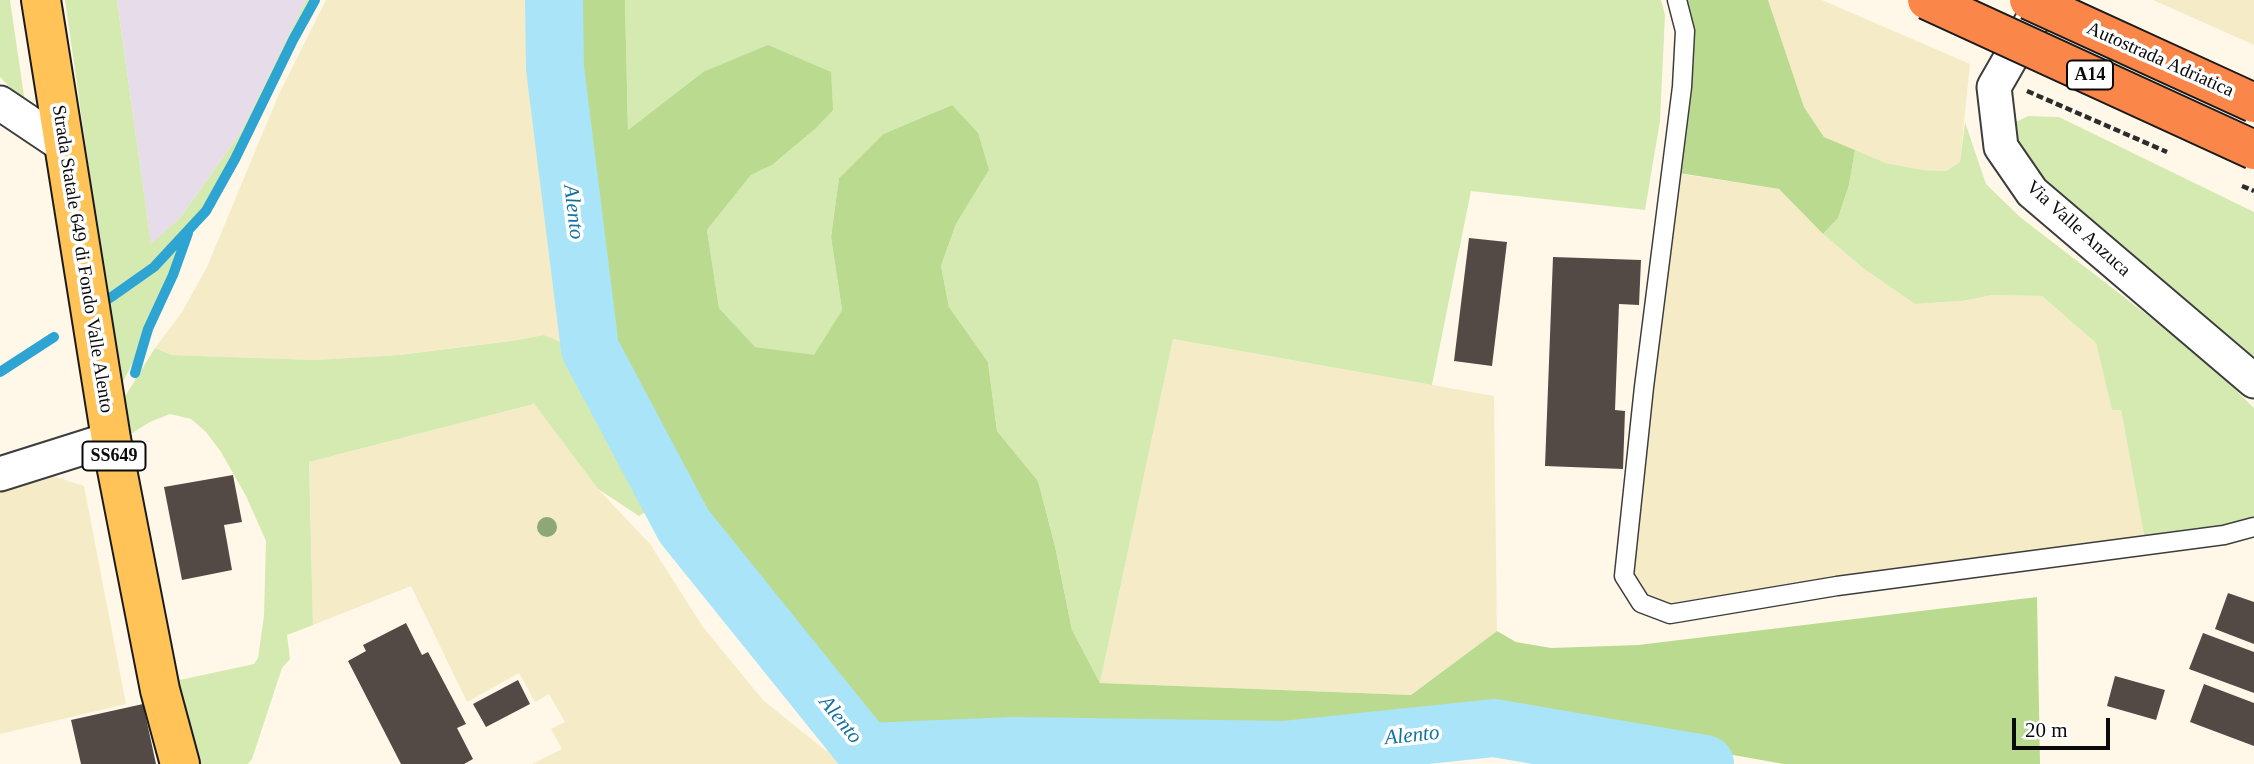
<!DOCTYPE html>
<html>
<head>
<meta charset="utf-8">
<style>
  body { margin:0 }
  #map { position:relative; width:2254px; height:764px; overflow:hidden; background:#fff8e8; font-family:Georgia,serif }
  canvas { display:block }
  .scale { position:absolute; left:2012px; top:718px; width:98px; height:32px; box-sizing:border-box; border:4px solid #0a0a0a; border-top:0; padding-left:9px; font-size:21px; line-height:24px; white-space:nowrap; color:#0a0a0a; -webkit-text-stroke:5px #fff; paint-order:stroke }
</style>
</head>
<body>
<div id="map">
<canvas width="2254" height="764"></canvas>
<div class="scale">20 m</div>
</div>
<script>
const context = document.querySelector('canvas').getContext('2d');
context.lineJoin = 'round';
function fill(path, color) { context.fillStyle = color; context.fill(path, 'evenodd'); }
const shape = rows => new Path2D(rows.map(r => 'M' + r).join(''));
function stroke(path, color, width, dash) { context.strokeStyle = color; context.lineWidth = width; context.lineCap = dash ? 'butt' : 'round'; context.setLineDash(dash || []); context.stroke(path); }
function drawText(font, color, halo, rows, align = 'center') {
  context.font = font + ' Georgia,serif'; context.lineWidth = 7; context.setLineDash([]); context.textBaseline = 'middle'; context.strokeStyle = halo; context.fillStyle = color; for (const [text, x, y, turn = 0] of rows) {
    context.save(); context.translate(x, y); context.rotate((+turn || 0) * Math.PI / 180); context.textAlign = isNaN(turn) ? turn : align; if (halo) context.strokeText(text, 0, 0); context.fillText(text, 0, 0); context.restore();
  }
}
fill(shape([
  [117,0,306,0,241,132,180,218,151,245]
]), '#e7ddea');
fill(shape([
  [326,0,532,0,543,69,545,160,554,291,567,346,544,335,511,341,399,355,315,360,172,355,155,348,182,312,207,267,278,96],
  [1768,0,1822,0,1970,64,1960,162,1946,171,1923,170,1886,163,1824,137,1804,107],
  [2153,0,2254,0,2254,45],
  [1662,171,1779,189,1823,234,1864,269,1915,304,1962,301,1993,295,2042,296,2096,343,2112,409,2121,410,2147,550,1654,616,1633,607,1615,570,1633,393],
  [1173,339,1494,396,1497,631,1411,695,1100,683],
  [534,404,598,489,650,544,703,627,763,700,825,750,855,764,532,764,562,749,551,729,565,722,549,694,535,702,519,673,467,702,411,586,313,625,309,462],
  [53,476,84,486,126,704,0,734,0,492,23,483]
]), '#f5ecc7');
fill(shape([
  [0,0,10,0,25,103,0,77],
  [65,0,117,0,151,244,180,218,241,132,306,0,312,0,232,160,203,210,175,243,146,270,107,296],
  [625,0,1661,0,1665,15,1660,121,1645,210,1471,191,1432,385,1173,339,1100,683,1072,630,1055,546,1038,481,997,431,988,362,949,307,941,266,956,224,989,170,952,105,883,134,839,178,831,237,842,310,814,356,754,347,719,308,707,230,751,175,772,165,814,130,703,72,628,130],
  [2028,116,2059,117,2254,212,2254,376,2017,185,2010,125],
  [1965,122,1986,184,2020,217,2202,357,2254,408,2254,522,2145,540,2121,410,2112,410,2096,343,2042,296,1993,295,1962,301,1915,304,1864,269,1823,234,1838,218,1849,185,1855,150,1886,163,1923,170,1946,171,1960,162],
  [187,233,138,352,121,386,108,303,151,271],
  [544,335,582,351,661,502,639,516,598,489,534,404,309,462,313,625,287,635,290,659,282,668,252,759,248,764,194,764,175,681,254,664,258,658,264,616,266,541,246,496,221,452,206,432,191,419,170,414,150,422,129,435,124,398,155,348,172,355,315,360,399,355,511,341]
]), '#d5eab1');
fill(shape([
  [532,0,625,0,628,130,703,72,768,45,831,72,833,110,814,130,772,165,751,175,707,230,719,308,755,347,814,355,842,310,831,237,839,178,883,134,952,105,978,133,989,170,956,224,941,266,949,307,988,362,997,431,1038,481,1055,546,1072,630,1100,683,1411,695,1497,631,1516,642,1551,648,1638,645,2037,597,2040,764,1784,764,1682,746,1501,722,1279,742,1095,730,1013,730,892,740,836,702,756,599,661,470,607,361,567,346,554,291,545,160,543,69],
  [1680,0,1768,0,1804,107,1824,137,1855,150,1849,185,1838,218,1823,234,1779,189,1679,173]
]), '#badb8f');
stroke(shape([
  [110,298,154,267,206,211,235,159,293,40,315,0],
  [0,372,54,337],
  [135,373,148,329,173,275,188,233]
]), '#2ea4d3', 10);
stroke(shape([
  [554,0,555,68,590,349,684,526,866,752,1016,746,1283,750,1494,728,1705,764]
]), '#aae4f9', 58);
fill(shape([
  [1469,238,1507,242,1492,366,1454,361],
  [1553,257,1641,260,1639,305,1619,304,1615,410,1625,411,1623,469,1545,466],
  [233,475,242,522,224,525,232,570,182,580,164,487],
  [2228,593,2254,602,2254,644,2215,629],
  [406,623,422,655,428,652,466,724,457,728,473,759,464,764,401,764,348,661,366,651,363,645],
  [2203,633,2254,652,2254,693,2189,669],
  [2115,676,2165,690,2156,720,2107,706],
  [518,680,530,704,486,727,473,704],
  [2204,684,2254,703,2254,746,2190,722],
  [143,704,156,764,81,764,71,720]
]), '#534a46');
const lane = shape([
  [1677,0,1685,31,1682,87,1644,387,1624,576,1641,603,1670,614,1837,586,2224,535,2254,527]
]);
const street = shape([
  [2044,0,1994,87,2001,147,2032,192,2254,381],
  [0,103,64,146],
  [0,474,111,439]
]);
const primary = shape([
  [41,0,111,439,160,690,180,764]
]);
stroke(lane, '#3d3d3d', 21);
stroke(street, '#3d3d3d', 37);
stroke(primary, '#1b1b1b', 42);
stroke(shape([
  [2027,91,2167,152],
  [2242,186,2254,191]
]), '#2c2c2c', 4.5, [7, 3.5]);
stroke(lane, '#fff', 18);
stroke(street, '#fff', 33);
stroke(primary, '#ffc358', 38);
const highwayBridge = shape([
  [1927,0,2254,150],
  [2029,0,2254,103]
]);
stroke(highwayBridge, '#1b1b1b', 42, []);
stroke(highwayBridge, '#fb864a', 38);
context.fillStyle = '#8ea776';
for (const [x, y] of [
  [547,527]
]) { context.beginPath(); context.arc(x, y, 10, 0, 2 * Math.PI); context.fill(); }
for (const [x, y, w] of [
  [2090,75,46],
  [114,456,63]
]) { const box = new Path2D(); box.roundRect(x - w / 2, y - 14.5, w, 29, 5); context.fillStyle = '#fff'; context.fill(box); stroke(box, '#0a0a0a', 2); }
drawText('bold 18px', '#0a0a0a', null, [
  ["A14",2090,75],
  ["SS649",114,456]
]);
drawText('19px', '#0a0a0a', '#fff', [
  ["Autostrada Adriatica",2160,60,24],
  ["Via Valle Anzuca",2078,229,42],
  ["Strada Statale 649 di Fondo Valle Alento",82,259,81]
]);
drawText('italic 21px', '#1072a0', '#fff', [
  ["Alento",573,212,83],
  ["Alento",840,720,51],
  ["Alento",1412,736,-6]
]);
</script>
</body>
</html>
